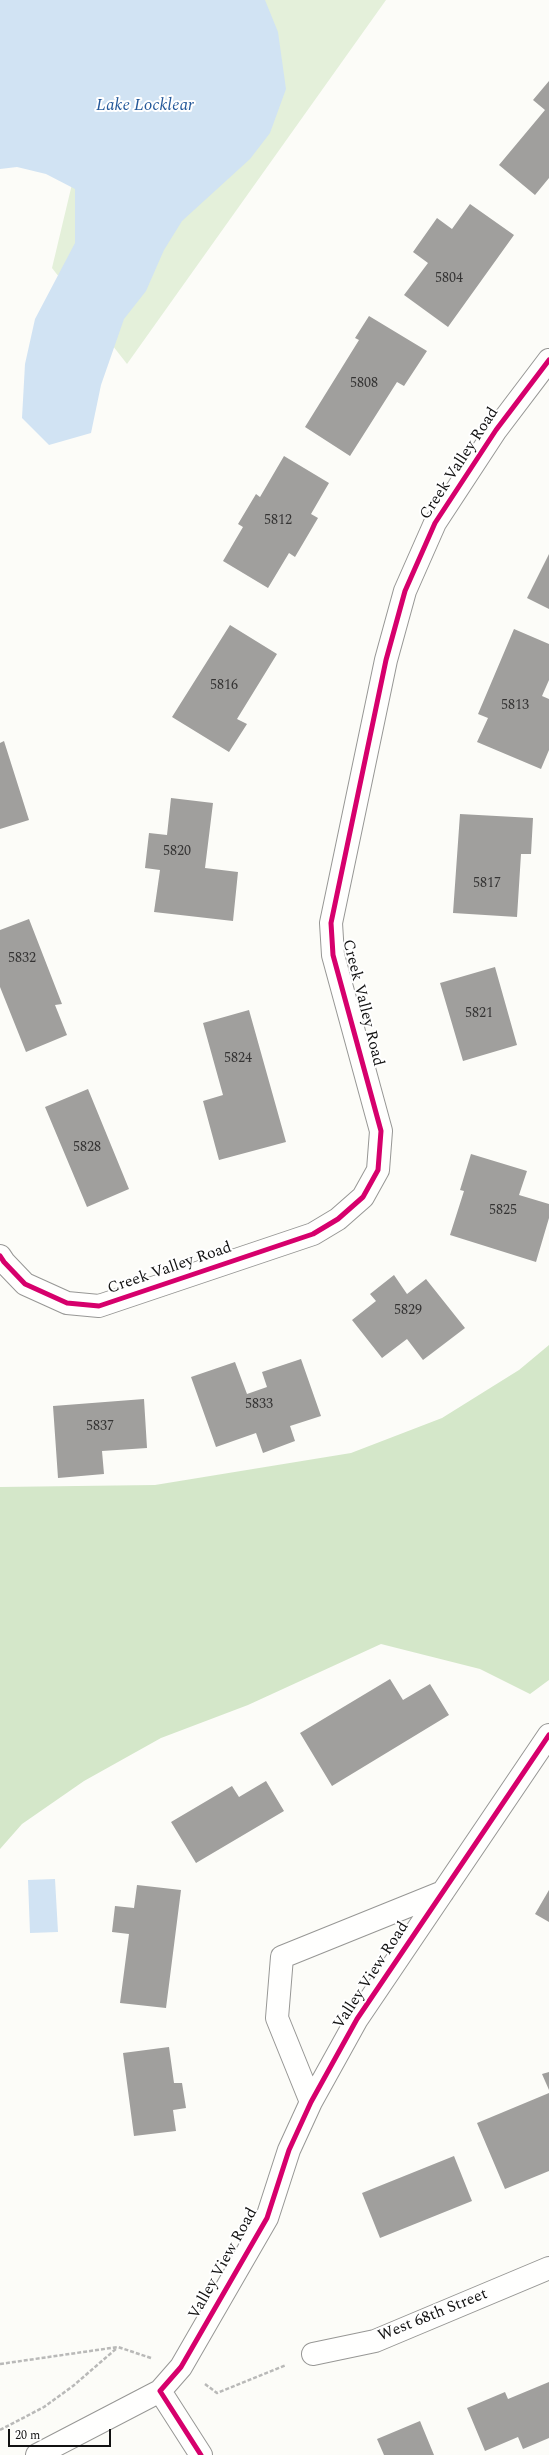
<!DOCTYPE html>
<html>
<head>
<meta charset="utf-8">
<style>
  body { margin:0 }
  #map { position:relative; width:549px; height:2455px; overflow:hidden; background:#fcfcf8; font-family:Spectral,serif }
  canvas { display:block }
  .scale { position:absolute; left:8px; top:2429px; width:103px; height:18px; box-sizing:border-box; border:2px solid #111; border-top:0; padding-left:5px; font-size:12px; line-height:14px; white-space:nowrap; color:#111; -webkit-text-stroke:3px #fff; paint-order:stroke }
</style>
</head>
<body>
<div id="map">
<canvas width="549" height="2455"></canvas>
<div class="scale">20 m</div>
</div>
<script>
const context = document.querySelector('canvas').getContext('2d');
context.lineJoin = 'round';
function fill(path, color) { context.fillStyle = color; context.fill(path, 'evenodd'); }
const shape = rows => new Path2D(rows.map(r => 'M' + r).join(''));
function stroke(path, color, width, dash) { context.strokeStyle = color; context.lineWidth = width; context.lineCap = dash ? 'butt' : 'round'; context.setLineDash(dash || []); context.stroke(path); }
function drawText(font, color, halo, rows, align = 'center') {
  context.font = font + ' Spectral,serif'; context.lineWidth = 4; context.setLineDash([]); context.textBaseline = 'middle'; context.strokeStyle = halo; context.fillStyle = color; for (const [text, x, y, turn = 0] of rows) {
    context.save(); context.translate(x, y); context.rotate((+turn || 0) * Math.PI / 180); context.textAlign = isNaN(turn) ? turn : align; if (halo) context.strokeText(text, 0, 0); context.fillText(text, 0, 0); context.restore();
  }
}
fill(shape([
  [0,0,386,0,127,364,52,268,108,33]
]), '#e4f0da');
fill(shape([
  [549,1345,549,1680,530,1694,480,1669,381,1644,248,1705,161,1738,84,1781,22,1824,0,1849,0,1487,155,1485,351,1453,442,1418,519,1370]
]), '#d4e7c9');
fill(shape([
  [0,0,265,0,278,32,286,89,270,133,250,159,182,221,164,250,146,291,124,319,101,385,91,433,49,445,22,418,25,364,35,319,75,243,75,189,46,174,17,167,0,169],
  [55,1879,58,1932,30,1933,28,1880]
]), '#d1e3f3');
fill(shape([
  [549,81,549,178,535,195,499,165,545,110,533,100],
  [470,204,514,235,448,327,404,295,428,263,413,252,437,218,452,229],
  [369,316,427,351,404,386,397,382,350,456,305,427,359,340,355,338],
  [284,456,329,483,311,514,318,518,295,557,289,553,268,588,223,561,243,527,238,524,256,494,260,497],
  [549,554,549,609,527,598],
  [230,625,277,654,237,719,247,724,229,752,172,717],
  [514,629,549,644,549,680,542,696,549,699,549,750,541,769,477,742,488,718,478,714],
  [4,741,29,820,0,829,0,743],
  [171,798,213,803,205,868,238,872,233,921,154,912,160,870,145,868,149,833,167,835],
  [460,814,533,818,531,854,521,854,517,917,453,913],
  [29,919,62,1004,55,1005,67,1035,26,1052,0,987,0,930],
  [495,967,517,1045,463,1061,440,983],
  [249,1010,286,1142,219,1160,203,1101,223,1095,203,1023],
  [88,1089,129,1189,87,1207,45,1107],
  [471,1154,527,1171,519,1195,549,1204,549,1218,536,1262,450,1235,464,1191,460,1190],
  [394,1275,407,1294,426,1279,465,1328,423,1360,407,1339,382,1358,352,1320,376,1301,370,1294],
  [301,1359,321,1416,290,1426,295,1441,263,1453,256,1433,216,1447,191,1377,235,1362,247,1394,267,1387,262,1372],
  [144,1399,147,1448,102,1451,104,1474,58,1478,53,1406],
  [390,1679,403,1700,430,1684,449,1715,332,1786,300,1733],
  [266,1781,284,1811,196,1863,171,1822,232,1786,239,1797],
  [137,1885,181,1890,166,2008,120,2003,129,1934,112,1932,115,1906,134,1908],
  [549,1890,549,1922,535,1914],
  [169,2047,174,2083,182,2083,186,2108,173,2110,176,2131,134,2136,123,2053],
  [549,2072,549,2090,542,2074],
  [549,2093,549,2171,505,2189,477,2123],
  [454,2156,472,2201,380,2238,362,2193],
  [549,2382,549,2438,523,2449,518,2437,485,2451,467,2408,505,2392,508,2399],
  [420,2421,434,2455,384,2455,377,2439]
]), '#a09f9d');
const minor = shape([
  [0,1256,4,1262,25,1284,67,1303,99,1306,313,1234,338,1219,363,1197,378,1170,381,1131,333,955,331,923,386,660,405,591,435,523,496,430,549,360],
  [311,2102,277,2018,282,1957,443,1892],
  [313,2354,375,2341,549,2268],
  [160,2391,201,2455],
  [37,2455,160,2391,181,2367,267,2218,289,2150,311,2102,357,2019,549,1735]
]);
stroke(minor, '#979795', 24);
stroke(shape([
  [0,2364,118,2347,151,2358],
  [205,2384,217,2393,286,2365],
  [0,2430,44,2407,73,2386,117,2348]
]), '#b9b9b8', 2.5, [4, 2]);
stroke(minor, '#fffffe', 22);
stroke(shape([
  [0,1256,4,1262,25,1284,67,1303,99,1306,313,1234,338,1219,363,1197,378,1170,381,1131,333,955,331,923,386,660,405,591,435,523,496,430,549,360],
  [201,2455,160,2391,181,2367,267,2218,289,2150,311,2102,357,2019,549,1735]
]), '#d6006c', 5);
drawText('14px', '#353434', null, [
  ["5804",449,279],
  ["5808",364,384],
  ["5812",278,521],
  ["5816",224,686],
  ["5813",515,706],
  ["5820",177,852],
  ["5817",487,884],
  ["5832",22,959],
  ["5821",479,1014],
  ["5824",238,1059],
  ["5828",87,1148],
  ["5825",503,1211],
  ["5829",408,1311],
  ["5833",259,1405],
  ["5837",100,1427]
]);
drawText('16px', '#111', '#fff', [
  ["Creek Valley Road",460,464,-57],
  ["Creek Valley Road",362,1003,76],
  ["Creek Valley Road",170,1269,-19],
  ["Valley View Road",372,1976,-57],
  ["Valley View Road",224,2264,-61],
  ["West 68th Street",433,2316,-22]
]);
drawText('italic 17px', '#245899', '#fff', [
  ["Lake Locklear",145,107]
]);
</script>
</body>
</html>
